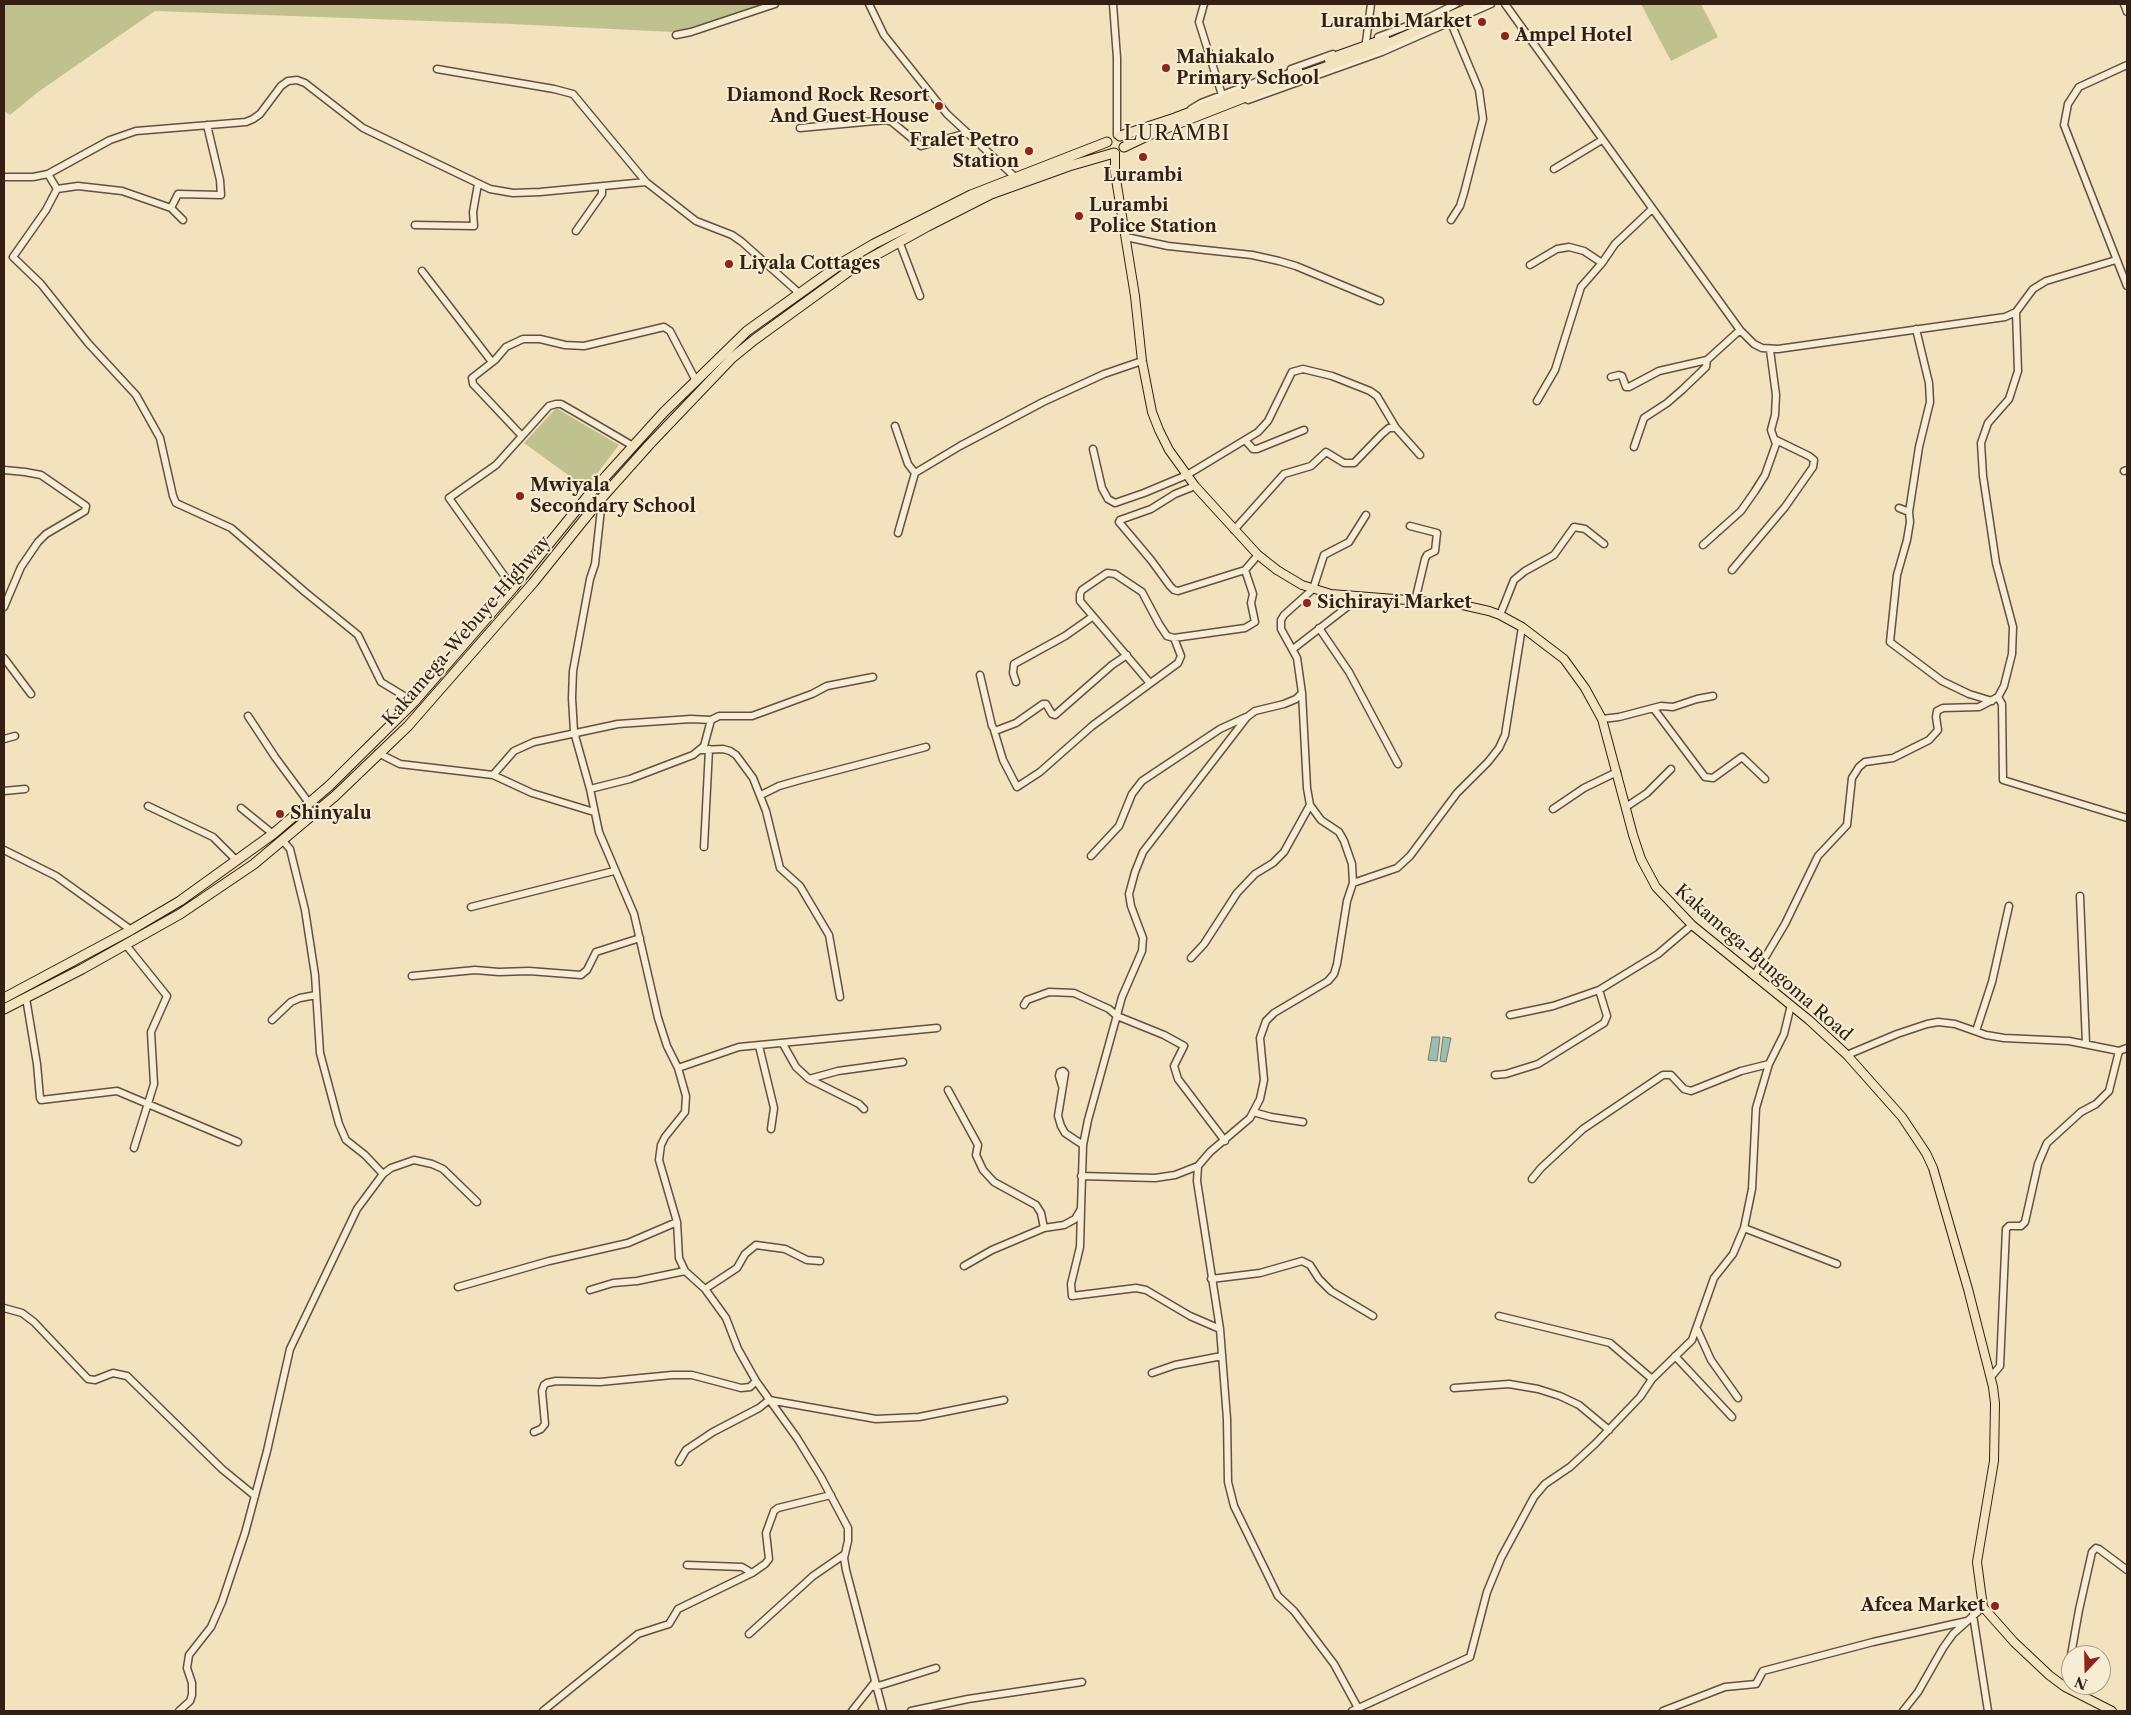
<!DOCTYPE html>
<html>
<head>
<meta charset="utf-8">
<style>
  body { margin:0 }
  #map { position:relative; width:2131px; height:1715px; overflow:hidden; background:#f2e3be; font-family:"Libre Caslon Text",serif }
  canvas { display:block }
  .frame { position:absolute; inset:0; border:5px solid #341f12; pointer-events:none }
  .north { position:absolute; left:2061px; top:1645px; width:50px; height:50px; box-sizing:border-box; background:#f7edd5; border:1px solid #a99b87; border-radius:50%; rotate:201deg; font-size:14px; font-weight:700; line-height:20px; text-align:center; color:#341f12 }
  .north::after { content:''; display:block; margin:auto; width:18px; height:22px; background:#8f2418; clip-path:polygon(50% 0,100% 100%,50% 72%,0 100%) }
</style>
</head>
<body>
<div id="map">
<canvas width="2131" height="1715"></canvas>
<div class="frame"></div>
<div class="north">N</div>
</div>
<script>
const context = document.querySelector('canvas').getContext('2d');
context.lineJoin = 'round';
function fill(path, color) { context.fillStyle = color; context.fill(path, 'evenodd'); }
const shape = rows => new Path2D(rows.map(r => 'M' + r).join(''));
function stroke(path, color, width, dash) { context.strokeStyle = color; context.lineWidth = width; context.lineCap = dash ? 'butt' : 'round'; context.setLineDash(dash || []); context.stroke(path); }
function drawText(font, color, halo, rows, align = 'center') {
  context.font = font + ' "Libre Caslon Text",serif'; context.lineWidth = 4; context.setLineDash([]); context.textBaseline = 'middle'; context.strokeStyle = halo; context.fillStyle = color; for (const [text, x, y, turn = 0] of rows) {
    context.save(); context.translate(x, y); context.rotate((+turn || 0) * Math.PI / 180); context.textAlign = isNaN(turn) ? turn : align; if (halo) context.strokeText(text, 0, 0); context.fillText(text, 0, 0); context.restore();
  }
}
fill(shape([
  [4,4,770,4,700,27,673,32,511,24,155,11,38,92,10,115,4,111],
  [1641,4,1701,4,1718,37,1671,61],
  [556,408,619,445,586,488,524,443]
]), '#bfc28e');
const water = shape([
  [1432,1037,1440,1037,1437,1061,1428,1060,1432,1037],
  [1443,1037,1451,1038,1446,1062,1440,1061,1443,1037]
]);
fill(water, '#9bbeb0');
stroke(water, '#727e71', 1);
const minor = shape([
  [869,4,884,35,947,114,1016,178],
  [1113,4,1117,58,1117,135],
  [1204,4,1199,22,1222,95],
  [1505,4,1740,330,1754,344,1762,348,1778,349,2005,317,2016,312,2033,289,2046,281,2116,260],
  [2124,4,2127,12],
  [676,35,691,32,775,4],
  [1378,37,1428,18,1456,4],
  [1366,42,1371,4],
  [2127,65,2079,87,2068,104,2064,125,2127,286],
  [437,69,554,89,573,94,646,182,696,221,732,235,742,242,799,293],
  [1291,69,1333,54],
  [1248,100,1382,52,1491,4],
  [1191,109,1201,103,1256,82],
  [800,128,886,120,892,122,921,146,967,133],
  [1554,169,1602,140],
  [48,174,57,189,46,210,13,257,41,284,88,343,136,395,160,438,173,496,176,503,231,528,305,592,358,635,381,682,414,702],
  [4,177,33,177,48,174,110,140,136,131,246,122,253,119,260,114,281,86,288,81,297,80,305,83,363,128,490,189,513,193,540,192,646,182],
  [57,189,78,186,122,191,171,208,183,220],
  [171,208,178,194,221,195,220,180,207,125],
  [1451,220,1460,206,1464,193,1483,119,1479,90,1451,23],
  [415,225,474,226,473,212,478,184],
  [576,231,602,194,602,187],
  [1126,237,1168,246,1252,255,1279,261,1296,266,1380,301],
  [899,241,920,296],
  [1530,265,1557,249,1569,247,1584,251,1602,263,1615,244,1652,209],
  [422,271,492,362],
  [1916,329,1929,383,1930,402,1919,447,1909,512,1910,522,1907,540,1897,575,1890,642,1942,681,1969,694,1992,701],
  [1611,377,1619,375,1622,376,1626,387,1629,387,1659,371,1707,360,1740,330],
  [1537,401,1555,370,1581,287,1602,263],
  [895,426,908,464,915,473,898,533],
  [522,436,473,384,472,378,495,360,506,347,523,339,540,339,565,345,584,346,664,327,670,331,695,379],
  [1246,441,1253,449,1257,449,1304,430],
  [1634,447,1644,418,1667,403,1682,390,1706,367,1707,360],
  [1093,449,1102,488,1108,499,1115,503,1144,493,1187,475,1258,432,1268,421,1292,372,1303,369,1332,376,1370,391,1377,396,1396,428],
  [4,470,25,472,41,475,86,506,85,511,46,534,38,542,21,567,4,607],
  [2124,471,2127,470],
  [915,473,960,446,1043,402,1104,374,1142,361],
  [1195,486,1175,494,1151,509,1120,520,1119,522,1151,560,1170,586,1174,590,1178,591,1245,570,1258,555],
  [599,501,601,509,595,564,590,579,573,671,572,698,574,732,590,789,599,832,634,914,658,1018,667,1046,678,1068,686,1096,685,1112,665,1137,661,1145,659,1160,677,1222,679,1258,685,1271,705,1289,726,1318,738,1349,756,1381,797,1438,821,1477,848,1528,848,1541,844,1558,846,1570,883,1711],
  [1899,508,1909,512],
  [1410,526,1437,533,1435,551,1427,555,1425,559,1415,601],
  [1234,530,1284,474,1311,466,1326,452,1344,463,1354,463,1382,434,1389,428,1396,428,1420,455],
  [1703,545,1741,511,1755,491,1765,475,1776,444,1771,430,1775,415,1776,395,1770,350],
  [1732,570,1785,507,1813,467,1814,460,1809,456,1776,440],
  [513,588,449,498,496,465,549,406,556,404,561,404,575,412,633,446],
  [1500,615,1514,580,1525,571,1554,555,1574,527,1585,529,1604,544],
  [1319,628,1349,672,1398,764],
  [1293,649,1360,597],
  [4,658,31,694],
  [980,675,992,726,995,731,1016,723,1043,704,1046,704,1052,714,1055,715,1112,665,1127,655],
  [1016,682,1013,673,1014,664,1065,636,1092,617],
  [1149,682,1080,601,1080,594,1082,590,1107,573,1115,574,1142,592,1159,624,1167,636,1174,638,1245,628,1255,622,1251,603,1253,594,1245,570],
  [1302,693,1307,788,1310,805,1321,820,1339,832,1344,841,1352,864,1353,883,1347,901,1337,964,1334,974,1328,981,1274,1013,1266,1021,1260,1038,1264,1080,1260,1099,1250,1118,1210,1152,1198,1166,1197,1181,1220,1329,1227,1419,1228,1482,1234,1506,1278,1596,1294,1611,1334,1664,1358,1708],
  [1998,697,2002,704,2003,780,2127,818],
  [1654,709,1705,777,1713,778,1742,757,1765,779],
  [248,716,275,757,309,803],
  [1602,719,1619,717,1661,706,1673,707,1697,699,1713,696],
  [994,730,1003,760,1017,787,1040,772,1092,726,1178,663,1181,656,1174,638],
  [4,739,15,736],
  [702,750,723,749,730,751,736,755,753,778,766,811,780,868,800,886,829,935,840,997],
  [378,753,400,764,493,775,532,793,594,812],
  [493,775,514,751,534,742,618,724,691,719,711,720],
  [590,789,630,779,693,755,704,746,711,720,719,716,752,716,812,694,827,686,873,677],
  [4,791,25,789],
  [761,795,779,786,800,780,926,747],
  [148,806,213,837,237,861],
  [1626,807,1647,793,1671,769],
  [241,808,273,834],
  [1553,809,1584,788,1617,772],
  [282,840,290,849,305,910,315,975,320,1053,339,1124,346,1140,365,1155,383,1174],
  [704,847,709,749],
  [4,850,56,876,131,930],
  [1091,856,1119,826,1132,794,1142,781,1220,729,1246,717],
  [1353,883,1397,868,1410,856,1457,793,1488,762,1499,748,1505,735,1522,627],
  [2080,896,2086,1044],
  [471,907,614,871],
  [126,945,167,996,151,1032,154,1084,134,1148],
  [1191,958,1204,944,1237,893,1255,874,1273,863,1284,852,1310,805],
  [412,976,475,970,499,972,529,971,581,975,587,970,596,952,640,938],
  [1754,976,1785,924,1818,856,1847,825,1852,778,1859,767,1865,762,1893,758,1929,740,1938,730,1936,717,1937,711,1943,708,1979,707,1998,697,2004,686,2012,654,2013,627,1996,563,1983,476,1981,443,1988,423,2009,399,2018,371,2016,312],
  [26,998,37,1064,40,1098,41,1100,117,1091,238,1142],
  [1024,1005,1027,1000,1049,992,1074,993,1109,1009,1117,1016,1164,1035,1184,1046,1174,1066,1178,1079,1225,1141],
  [1510,1015,1553,1006,1599,990,1658,954,1692,925],
  [272,1020,291,1002,300,998,316,995],
  [1976,1031,1992,982,2009,906],
  [783,1044,796,1067,809,1079,838,1071,903,1062],
  [759,1046,774,1108,771,1129],
  [1847,1055,1897,1034,1927,1024,1938,1022,1955,1024,1986,1035,2004,1038,2069,1041,2119,1051,2127,1048],
  [678,1068,739,1047,937,1028],
  [1495,1075,1506,1074,1538,1064,1604,1023,1607,1016,1599,990],
  [809,1079,859,1104,864,1109],
  [1062,1086,1059,1076,1060,1072,1063,1071,1065,1073,1058,1116,1061,1126,1065,1133,1083,1145],
  [948,1090,978,1145,976,1155,983,1170,994,1182,1036,1205,1041,1213,1044,1228],
  [1253,1112,1271,1117,1303,1122],
  [1081,1176,1155,1178,1175,1175,1198,1166],
  [1532,1179,1541,1168,1583,1129,1663,1075,1671,1075,1684,1089,1691,1091,1741,1071,1769,1064],
  [1081,1210,1080,1247,1071,1284,1072,1296,1136,1288,1146,1290,1190,1316,1220,1329],
  [1744,1228,1837,1264],
  [964,1266,992,1250,1044,1228,1064,1225,1075,1219,1081,1209,1083,1145,1088,1120,1122,997,1142,951,1143,938,1131,906,1129,894,1135,872,1143,852,1247,717,1255,711,1284,704,1296,699,1302,693,1297,658,1281,629,1281,620,1284,615,1313,589,1324,555,1349,542,1366,515],
  [1211,1279,1260,1273,1302,1261,1310,1265,1319,1279,1331,1291,1373,1316],
  [458,1287,549,1261,628,1243,677,1222],
  [705,1289,737,1268,745,1254,756,1245,785,1249,807,1260,820,1261],
  [590,1290,613,1283,637,1281,685,1271],
  [4,1308,22,1313,34,1322,88,1379,95,1380,113,1373,127,1376,222,1469,255,1496],
  [1499,1316,1610,1343,1652,1379],
  [1697,1329,1711,1360,1738,1398],
  [1675,1356,1732,1417],
  [1152,1373,1175,1365,1222,1356],
  [1991,1377,2000,1366,2006,1229,2009,1226,2021,1226,2025,1222,2038,1164,2047,1143,2081,1112,2096,1104,2109,1091,2119,1051],
  [1454,1388,1509,1384,1538,1389,1560,1396,1579,1405,1609,1430],
  [534,1432,541,1429,545,1424,542,1391,544,1385,547,1383,556,1381,600,1382,672,1375,692,1375,741,1388,750,1387,756,1381],
  [679,1462,686,1450,713,1432,759,1408,769,1400,876,1419,919,1417,1004,1400],
  [687,1565,742,1567,752,1573],
  [1973,1615,1988,1711],
  [749,1634,813,1576,845,1554],
  [2071,1655,2079,1610,2092,1552,2096,1548,2099,1549,2127,1570],
  [875,1687,936,1668],
  [2070,1690,2069,1680,2071,1658],
  [179,1711,190,1701,192,1695,192,1683,187,1668,189,1655,211,1627,222,1602,245,1533,267,1451,290,1349,357,1209,383,1174,391,1168,414,1160,432,1164,443,1169,477,1202],
  [543,1711,638,1634,669,1624,678,1609,752,1573,765,1564,769,1559,766,1533,774,1511,778,1508,831,1495],
  [852,1711,874,1683],
  [911,1711,968,1699,1082,1682],
  [1352,1711,1470,1657,1487,1592,1501,1558,1534,1497,1545,1484,1570,1467,1596,1443,1640,1397,1652,1379,1692,1340,1714,1278,1733,1254,1744,1228,1752,1189,1756,1108,1769,1064,1784,1034,1791,1005],
  [1663,1711,1725,1687,1756,1684,1763,1671,1873,1642,1967,1621],
  [1903,1711,1918,1692,1943,1648,1953,1634,1983,1607]
]);
const major = shape([
  [1115,153,1115,173,1135,296,1142,361,1152,412,1159,430,1169,450,1195,486,1258,555,1277,570,1302,585,1331,594,1458,604,1489,611,1500,615,1522,627,1564,659,1585,688,1602,719,1633,835,1641,859,1656,887,1692,925,1809,1020,1847,1055,1902,1117,1926,1153,1933,1168,1968,1289,1993,1387,1995,1403,1994,1461,1977,1562,1983,1607,2014,1642,2049,1675,2065,1687,2112,1711]
]);
const highway = shape([
  [1329,59,1385,39],
  [1120,136,1175,118,1298,71],
  [1124,147,1149,135,1297,77,1371,51,1478,4],
  [4,998,131,930,180,901,273,834,329,786,414,702,513,588,587,497,664,412,747,331,845,261,874,244,971,195,1107,142],
  [4,1009,82,969,180,914,254,864,335,796,408,726,533,583,599,501,649,445,732,358,754,340,856,266,928,226,991,194,1069,166,1114,153]
]);
stroke(minor, '#64503d', 9);
stroke(major, '#341f12', 10);
stroke(highway, '#341f12', 11);
stroke(minor, '#f7edd5', 6);
stroke(major, '#f2e3be', 8);
stroke(highway, '#f2e3be', 9);
for (const [x, y, r, color] of [
  [1482,22,5,"#8f2418"],
  [1505,36,5,"#8f2418"],
  [1166,68,5,"#8f2418"],
  [939,106,5,"#8f2418"],
  [1029,151,5,"#8f2418"],
  [1143,157,5,"#8f2418"],
  [1079,216,5,"#8f2418"],
  [729,264,5,"#8f2418"],
  [520,496,5,"#8f2418"],
  [1307,603,5,"#8f2418"],
  [280,814,5,"#8f2418"],
  [1995,1606,5,"#8f2418"]
]) { const dot = new Path2D(); dot.arc(x, y, r, 0, 2 * Math.PI); context.fillStyle = color; context.fill(dot); stroke(dot, '#f7edd5', 2); }
drawText('bold 18px', '#341f12', '#f7edd5', [
  ["Lurambi Market",1472,22,"right"],
  ["Ampel Hotel",1515,36],
  ["Mahiakalo",1176,58],
  ["Primary School",1176,79],
  ["Diamond Rock Resort",929,96,"right"],
  ["And Guest House",929,117,"right"],
  ["Fralet Petro",1019,141,"right"],
  ["Station",1019,162,"right"],
  ["Lurambi",1143,176,"center"],
  ["Lurambi",1089,206],
  ["Police Station",1089,227],
  ["Liyala Cottages",739,264],
  ["Mwiyala",530,486],
  ["Secondary School",530,507],
  ["Sichirayi Market",1317,603],
  ["Shinyalu",290,814],
  ["Afcea Market",1985,1606,"right"]
], 'left');
drawText('18px', '#341f12', '#f7edd5', [
  ["Kakamega-Webuye Highway",467,631,-49],
  ["Kakamega-Bungoma Road",1763,963,41]
]);
context.letterSpacing = '1px';
drawText('20px', '#341f12', '#f7edd5', [
  ["LURAMBI",1177,134]
]);
context.letterSpacing = '0px';
</script>
</body>
</html>
